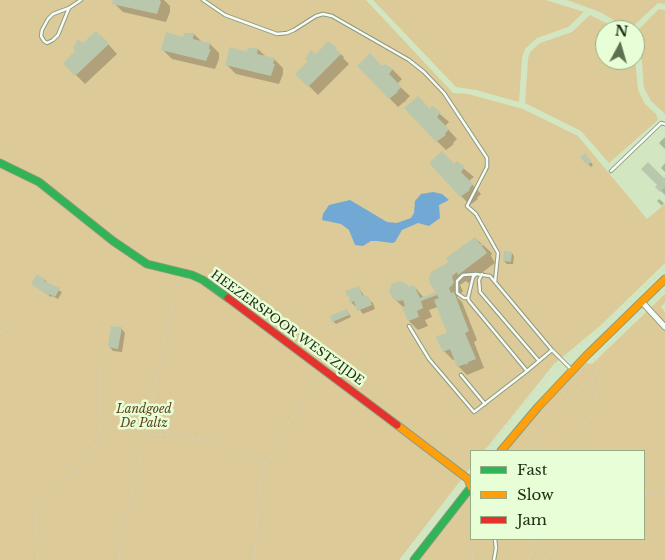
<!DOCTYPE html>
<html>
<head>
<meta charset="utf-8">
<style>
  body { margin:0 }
  #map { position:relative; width:665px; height:560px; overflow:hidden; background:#d2e6c2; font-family:"Libre Baskerville",serif }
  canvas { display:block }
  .legend { position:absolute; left:470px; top:450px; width:175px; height:90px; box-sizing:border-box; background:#e7fed6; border:1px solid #98ab89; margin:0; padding:6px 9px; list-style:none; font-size:15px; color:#212f15 }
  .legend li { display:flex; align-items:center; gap:10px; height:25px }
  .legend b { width:25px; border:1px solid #98ab89 }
  .north { position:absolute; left:595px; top:20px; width:50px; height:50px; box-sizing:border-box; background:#e7fed6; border:1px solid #98ab89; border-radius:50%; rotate:6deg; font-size:14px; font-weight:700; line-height:20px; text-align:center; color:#212f15 }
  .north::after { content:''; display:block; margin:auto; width:18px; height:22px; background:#5f6f52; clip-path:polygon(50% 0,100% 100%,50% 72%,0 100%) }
</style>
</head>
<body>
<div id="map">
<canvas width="665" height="560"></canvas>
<ul class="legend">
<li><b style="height:6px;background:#30b455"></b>Fast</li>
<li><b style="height:6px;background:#ff9f0a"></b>Slow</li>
<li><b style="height:6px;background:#e5322d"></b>Jam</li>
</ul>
<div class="north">N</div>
</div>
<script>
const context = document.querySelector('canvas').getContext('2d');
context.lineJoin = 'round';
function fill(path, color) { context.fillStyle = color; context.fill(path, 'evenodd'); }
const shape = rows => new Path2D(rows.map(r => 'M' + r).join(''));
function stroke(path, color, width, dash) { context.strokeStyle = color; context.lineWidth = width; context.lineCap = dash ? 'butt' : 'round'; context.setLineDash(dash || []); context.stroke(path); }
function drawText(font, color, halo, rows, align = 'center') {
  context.font = font + ' "Libre Baskerville",serif'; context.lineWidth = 5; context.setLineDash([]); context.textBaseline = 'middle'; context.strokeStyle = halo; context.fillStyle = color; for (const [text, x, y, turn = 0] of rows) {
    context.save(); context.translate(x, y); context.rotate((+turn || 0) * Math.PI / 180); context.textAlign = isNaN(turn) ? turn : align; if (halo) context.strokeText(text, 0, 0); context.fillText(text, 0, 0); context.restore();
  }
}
fill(shape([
  [0,0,366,0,453,93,468,94,523,109,578,136,647,219,665,204,665,263,601,325,554,364,484,451,471,451,471,467,399,560,0,560],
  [373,0,546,0,584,12,568,27,537,38,525,49,522,58,519,102,476,90,456,87],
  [567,0,665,0,665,4,658,3,629,30,626,30,612,19,600,12],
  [659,9,665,10,665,114,651,101,644,88,642,61,635,43,635,33],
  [590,15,608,24,617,30,605,30,605,60,635,60,635,58,638,90,645,104,656,114,658,120,609,163,581,131,525,103,528,59,530,52,540,43,572,32],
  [665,294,665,302,661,307,665,312,665,560,418,560,471,491,471,539,644,539,644,451,503,451,533,414,586,363,592,364]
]), '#dcca99');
fill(shape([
  [433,192,442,194,449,200,439,205,440,218,429,226,418,223,402,230,395,242,392,243,377,241,371,241,363,246,355,245,349,230,341,224,322,220,323,214,329,205,350,200,387,222,397,223,411,218,414,213,415,201,421,194]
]), '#71a9d4');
fill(shape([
  [114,0,164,0,170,6,170,12,166,22,123,12,114,3],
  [194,34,202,42,210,44,219,53,219,59,215,69,172,59,163,50],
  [101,36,117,54,85,84,64,63,83,45],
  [328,43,344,57,343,58,349,64,318,95,297,74],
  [258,49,266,57,274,59,283,68,283,74,279,84,236,74,227,65],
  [385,65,393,70,402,79,397,84,410,96,405,101,406,102,404,102,398,107,358,66,382,68],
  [433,108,449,122,445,126,457,139,453,143,454,144,446,150,437,141,430,110],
  [665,137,665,149,659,143],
  [582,157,587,157,593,165,591,167],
  [457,163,474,177,469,181,481,194,477,198,478,199,470,205,461,196,454,165],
  [665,163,665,172,661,168],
  [665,179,665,195,657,187],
  [659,199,664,203,662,206,657,201],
  [475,238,492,253,491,256,495,263,468,283,466,281,460,285,463,291,457,297,462,302,477,340,474,342,484,368,467,375,458,366,455,359,453,360,444,351,449,334,438,307,429,310,432,317,425,320,428,326,418,330,409,321,403,307,393,297,406,285,409,288,414,286,424,298,438,292,451,262],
  [512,253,514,256,513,264,507,264,504,261],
  [45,280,47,282,46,284,62,292,58,299,52,296,51,297,36,286],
  [359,288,365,297,373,303,375,309,363,314,357,306,355,306,351,302],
  [347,310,351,317,336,324,333,321],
  [121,328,125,333,122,352,113,351,109,346]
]), '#0003');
fill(shape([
  [113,0,160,0,161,2,157,14,112,4],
  [96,31,100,36,101,35,109,44,75,76,63,63,75,51,73,48,78,39,83,43],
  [166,32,183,37,184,33,194,33,193,39,210,43,209,49,211,49,206,61,161,50],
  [328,41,336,47,335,48,341,54,308,87,295,74,308,61,305,59,311,50,316,54],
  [230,47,247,52,248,48,258,48,257,54,275,58,273,64,275,64,271,76,225,65],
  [370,53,382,66,385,64,393,69,389,74,402,87,397,91,398,92,389,99,357,66],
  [418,96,430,109,432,106,441,112,437,117,449,129,445,134,446,135,436,142,404,108],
  [442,151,454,164,457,161,465,167,461,172,473,184,469,189,470,190,460,197,429,163],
  [585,153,592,162,587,165,580,157],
  [648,162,664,178,665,177,665,187,660,192,655,187,657,185,641,169],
  [475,237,480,244,484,243,482,246,487,253,458,275,457,272,452,276,453,281,454,281,453,284,449,288,451,293,454,292,469,331,465,333,476,359,468,362,467,365,465,364,457,367,450,349,443,352,436,338,437,336,447,333,434,300,439,298,437,295,421,301,423,308,417,311,419,317,408,321,402,307,405,306,403,300,399,301,392,298,389,291,392,284,399,281,407,284,408,287,414,285,420,298,436,292,430,284,429,278,431,272,449,262,446,258],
  [504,251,512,252,511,262,503,261],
  [37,274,45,279,44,281,60,288,55,297,49,294,49,296,31,284],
  [359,286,362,295,369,297,372,305,357,311,354,301,350,303,349,296,347,296,345,291],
  [347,309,349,315,332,322,330,316],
  [111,326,122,327,118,349,108,347]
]), '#b9c8ac');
const lane = shape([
  [203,0,225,15,277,34,287,33,294,30,316,16,323,14,332,16,409,60,424,72,444,93,487,158,487,167,467,206,476,214,498,253,495,282],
  [69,8,58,35,53,40,47,43,44,41,41,36,42,30,48,19,53,14,69,8,81,0],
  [611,171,661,123,665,124],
  [482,274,479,280,480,292,539,361],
  [468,298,464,298,457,293,457,281,463,275,476,274],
  [409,326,429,359,474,412,527,371],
  [552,350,527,371,469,301,468,298,473,277,476,274,490,276,552,350,572,370],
  [461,375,485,404],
  [494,560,496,548,495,539]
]);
const street = shape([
  [642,302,665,327]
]);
const fast = shape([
  [0,163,39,182,113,241,147,264,192,275,203,280,228,298],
  [414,560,471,487]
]);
const slow = shape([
  [397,425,468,479,471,487],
  [501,451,538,407,586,356,665,279]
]);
const jam = shape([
  [228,298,397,425]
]);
stroke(lane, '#8c9b7f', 4.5);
stroke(street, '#8c9b7f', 7);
stroke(fast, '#8c9b7f', 9);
stroke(slow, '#8c9b7f', 9);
stroke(jam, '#8c9b7f', 9);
stroke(shape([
  [650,304,665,290],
  [0,333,12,324],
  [566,357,600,330,665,268],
  [593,360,642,312],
  [563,394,592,361],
  [146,435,177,434,192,437,227,446,265,463],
  [487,451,519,409,560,364],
  [526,451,573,393,592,379,597,373,598,359,596,357],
  [567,451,584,427,590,415,600,380,597,374],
  [644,495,665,494],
  [471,528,471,537],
  [472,539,473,547,472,560],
  [529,539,559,560],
  [38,560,36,522,39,504,49,491,83,464,94,451,99,433,101,415,100,369,103,353],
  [118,560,178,278],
  [254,560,261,479,266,463,309,389,321,376],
  [528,560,531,557,532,539],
  [546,560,551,555]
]), '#cfd5ca', 1, [2.5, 4]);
stroke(lane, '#f8fbf6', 2.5);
stroke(street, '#f8fbf6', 5);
stroke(fast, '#30b455', 7);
stroke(slow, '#ff9f0a', 7);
stroke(jam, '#e5322d', 7);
drawText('12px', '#212f15', '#e7fed6', [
  ["HEEZERSPOOR WESTZIJDE",287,328,36]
]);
drawText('italic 12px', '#5e411c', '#e7fed6', [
  ["Landgoed",144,410],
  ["De Paltz",144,424]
]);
</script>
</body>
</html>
